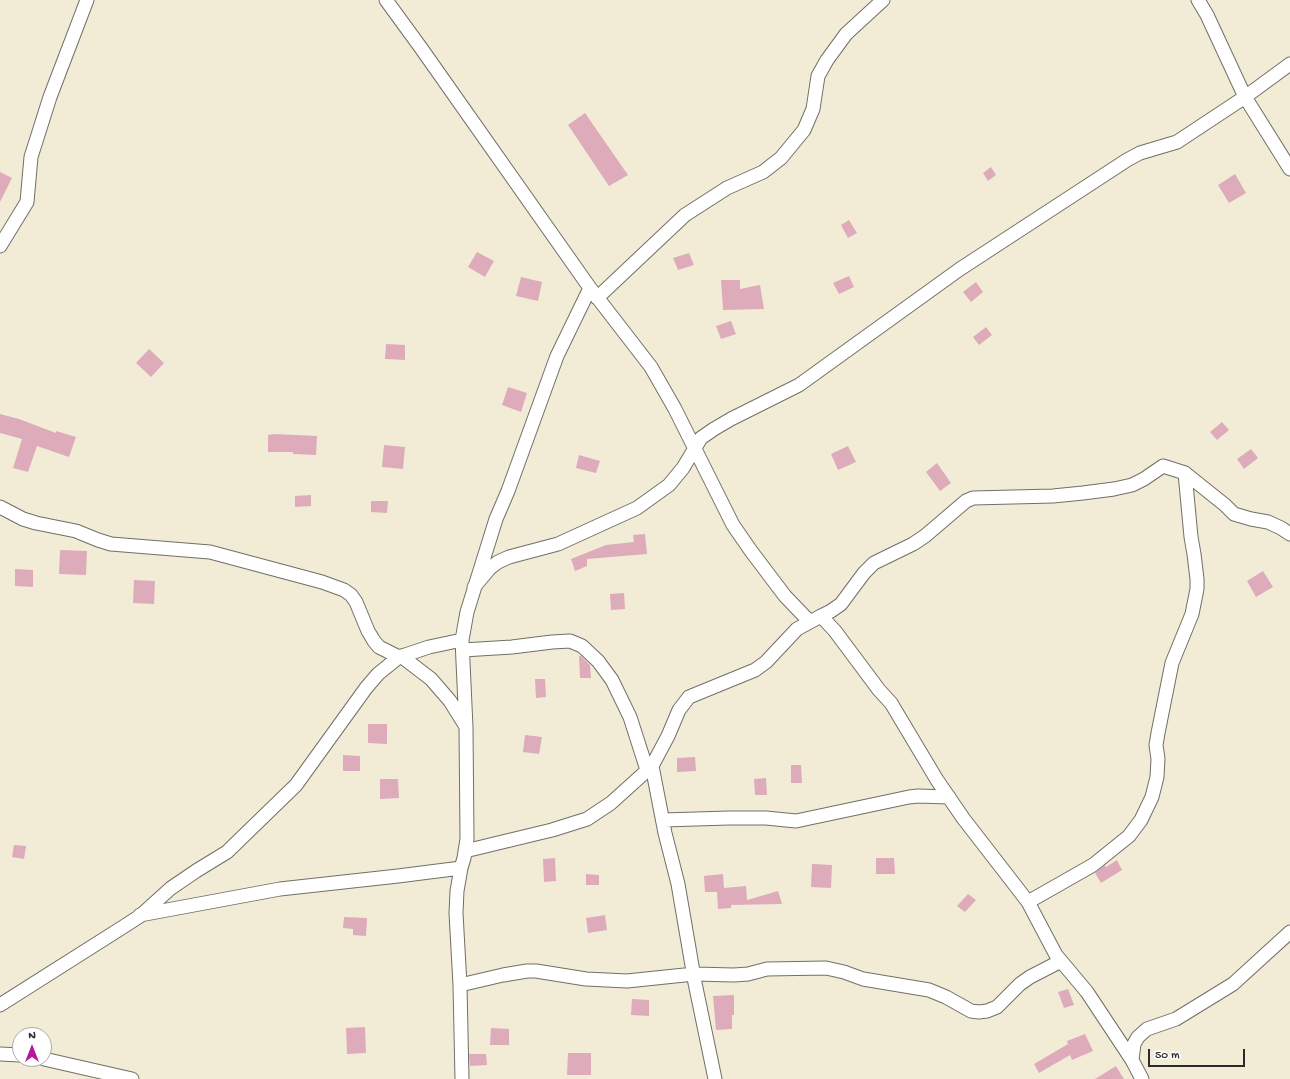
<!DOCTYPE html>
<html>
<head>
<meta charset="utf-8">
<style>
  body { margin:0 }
  #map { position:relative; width:1290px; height:1079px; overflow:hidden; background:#f2ecd7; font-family:"Gochi Hand",sans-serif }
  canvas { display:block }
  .north { position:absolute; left:12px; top:1027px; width:40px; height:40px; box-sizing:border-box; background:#fff; border:1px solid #aaa; border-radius:50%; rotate:0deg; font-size:11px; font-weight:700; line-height:16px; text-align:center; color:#2b2b2b }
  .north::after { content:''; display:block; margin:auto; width:14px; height:18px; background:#b5179e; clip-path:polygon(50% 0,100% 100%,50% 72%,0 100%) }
  .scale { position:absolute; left:1148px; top:1049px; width:97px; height:18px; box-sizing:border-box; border:2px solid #2b2b2b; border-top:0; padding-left:5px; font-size:12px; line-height:14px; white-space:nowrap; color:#2b2b2b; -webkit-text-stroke:3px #fff; paint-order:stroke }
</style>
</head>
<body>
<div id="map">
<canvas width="1290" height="1079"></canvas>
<div class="north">N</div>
<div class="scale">50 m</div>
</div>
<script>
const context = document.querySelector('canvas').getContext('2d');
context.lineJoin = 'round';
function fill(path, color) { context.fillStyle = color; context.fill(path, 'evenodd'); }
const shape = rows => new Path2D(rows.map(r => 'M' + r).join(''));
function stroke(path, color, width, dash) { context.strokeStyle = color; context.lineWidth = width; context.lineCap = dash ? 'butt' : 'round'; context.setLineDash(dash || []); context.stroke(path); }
fill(shape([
  [585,113,628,175,609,186,568,125],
  [991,167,996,175,988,181,983,173],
  [0,172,12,178,0,202],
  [1235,174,1246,193,1229,203,1218,185],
  [849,220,857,233,848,238,841,225],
  [477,252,494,261,485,277,468,267],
  [689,253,694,265,678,270,673,258],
  [849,276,854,287,839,294,833,283],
  [521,277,542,282,538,301,516,296],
  [721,280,740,280,740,289,760,285,764,309,723,310],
  [976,282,983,292,971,302,963,292],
  [731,321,736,334,721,339,716,326],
  [986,327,992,335,979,345,973,337],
  [386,344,405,345,405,360,385,359],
  [149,349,164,363,151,377,136,363],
  [508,387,527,393,521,412,502,405],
  [0,414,19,419,56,433,56,431,76,437,69,457,37,446,28,472,13,468,22,439,0,433],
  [1222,422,1229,430,1217,440,1210,432],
  [274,434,317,436,316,455,293,454,293,452,268,452,268,435],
  [384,445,405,447,403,469,382,467],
  [848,446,856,462,838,470,831,454],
  [1251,449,1258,458,1244,469,1237,459],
  [579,455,600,461,596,473,576,468],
  [937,463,951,483,940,491,926,472],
  [311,495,311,506,295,507,295,496],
  [371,501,388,501,387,513,371,512],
  [645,534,647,554,587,559,587,566,575,571,571,559,606,545,634,542,633,535],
  [60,550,87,551,86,575,59,574],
  [15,569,33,570,33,587,15,586],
  [1263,571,1273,587,1256,597,1247,581],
  [134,580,155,581,154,604,133,603],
  [624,593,625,609,611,610,610,594],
  [579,656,581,656,590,665,591,678,580,678],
  [535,679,545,679,546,697,536,698],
  [368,724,387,724,387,744,368,743],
  [525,735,542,737,539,754,523,752],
  [343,755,360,756,360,771,343,771],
  [695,757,696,771,677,772,677,758],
  [791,765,801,765,802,783,791,783],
  [766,778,767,795,755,795,754,779],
  [380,779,398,779,399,798,380,799],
  [14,845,26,846,24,859,12,857],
  [555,858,556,881,544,882,543,859],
  [876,858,894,858,895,874,876,874],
  [1117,860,1122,870,1101,883,1095,873,1105,865,1106,867],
  [812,864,832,865,831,888,811,887],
  [586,874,599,875,599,885,586,885],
  [723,874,724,888,746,886,747,900,778,891,782,904,731,905,731,908,718,909,717,892,705,892,704,876],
  [968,894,976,900,965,912,957,906],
  [605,915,607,930,588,933,586,918],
  [344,917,367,918,366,936,353,935,353,929,343,928],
  [1068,989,1074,1005,1064,1008,1058,992],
  [734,995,734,1015,732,1015,732,1029,716,1030,713,996],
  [632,999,649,1000,649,1016,631,1015],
  [365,1027,366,1053,347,1054,346,1028],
  [491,1028,509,1029,509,1045,490,1045],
  [1085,1034,1093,1051,1072,1060,1070,1055,1039,1073,1034,1064,1068,1044,1067,1041],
  [568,1053,591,1053,591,1075,567,1075],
  [469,1054,486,1054,487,1065,470,1066],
  [1116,1066,1124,1079,1095,1079]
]), '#deabbb');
const street = shape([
  [386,0,421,48,590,288],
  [1198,0,1207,15,1245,97,1290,64],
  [0,246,27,202,31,157,50,97,87,0],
  [597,298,685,215,727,188,763,172,781,158,804,130,813,109,818,76,827,60,846,34,883,0],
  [0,507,23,519,36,523,76,531,98,540,111,544,210,552,322,582,344,590,351,595,356,602,368,631,374,641,379,647,399,657],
  [474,587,490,568,498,562,509,557,558,544,637,508,669,485,683,468,701,438,714,429,731,419,799,385,960,269,1127,160,1140,153,1177,142,1245,97,1290,169],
  [821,616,831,611,841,604,864,573,874,563,913,544,925,536,966,501,973,498,1053,496,1083,493,1114,489,1132,485,1144,479,1163,466,1185,473,1225,505,1234,514,1251,519,1268,522,1281,528,1290,534],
  [462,640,467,612,496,519,508,491,557,356,590,288,651,367,675,409,733,525,751,551,785,596,809,621],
  [463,650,512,647,552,642,570,641,582,646,598,661,612,680,630,717,647,770],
  [401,656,431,679,450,701,465,725],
  [652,766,665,833,678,884,695,983,715,1079],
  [663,820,729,818,766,818,796,821,909,797,918,796,949,797],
  [465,851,552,830,587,819,611,803,652,766,668,736,679,710,689,697,755,670,766,662,797,629,821,616,835,631,879,690,891,703,937,780,963,818,1028,902,1056,955,1087,992,1132,1060,1142,1079],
  [1028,902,1093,865,1129,836,1141,820,1152,797,1157,777,1158,759,1156,745,1158,733,1172,663,1192,614,1197,589,1197,579,1194,554,1191,537,1185,473],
  [140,915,280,889,398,876,461,868],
  [460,985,503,975,527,971,536,971,586,979,627,981,694,974,734,975,748,974,767,969,826,968,844,972,863,979,929,990,946,997,971,1011,979,1012,987,1011,997,1007,1020,984,1030,977,1061,961],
  [0,1005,123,927,140,916,171,888,196,871,227,852,296,785,366,688,378,674,399,657,429,647,462,640,466,727,467,839,464,858,461,868,457,891,456,913,460,985,462,1079],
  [0,1054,20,1055],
  [44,1059,132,1079],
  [1132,1060,1134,1044,1138,1037,1147,1029,1176,1019,1233,984,1290,932]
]);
stroke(street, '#716f67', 15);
stroke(street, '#fff', 13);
</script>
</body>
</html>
